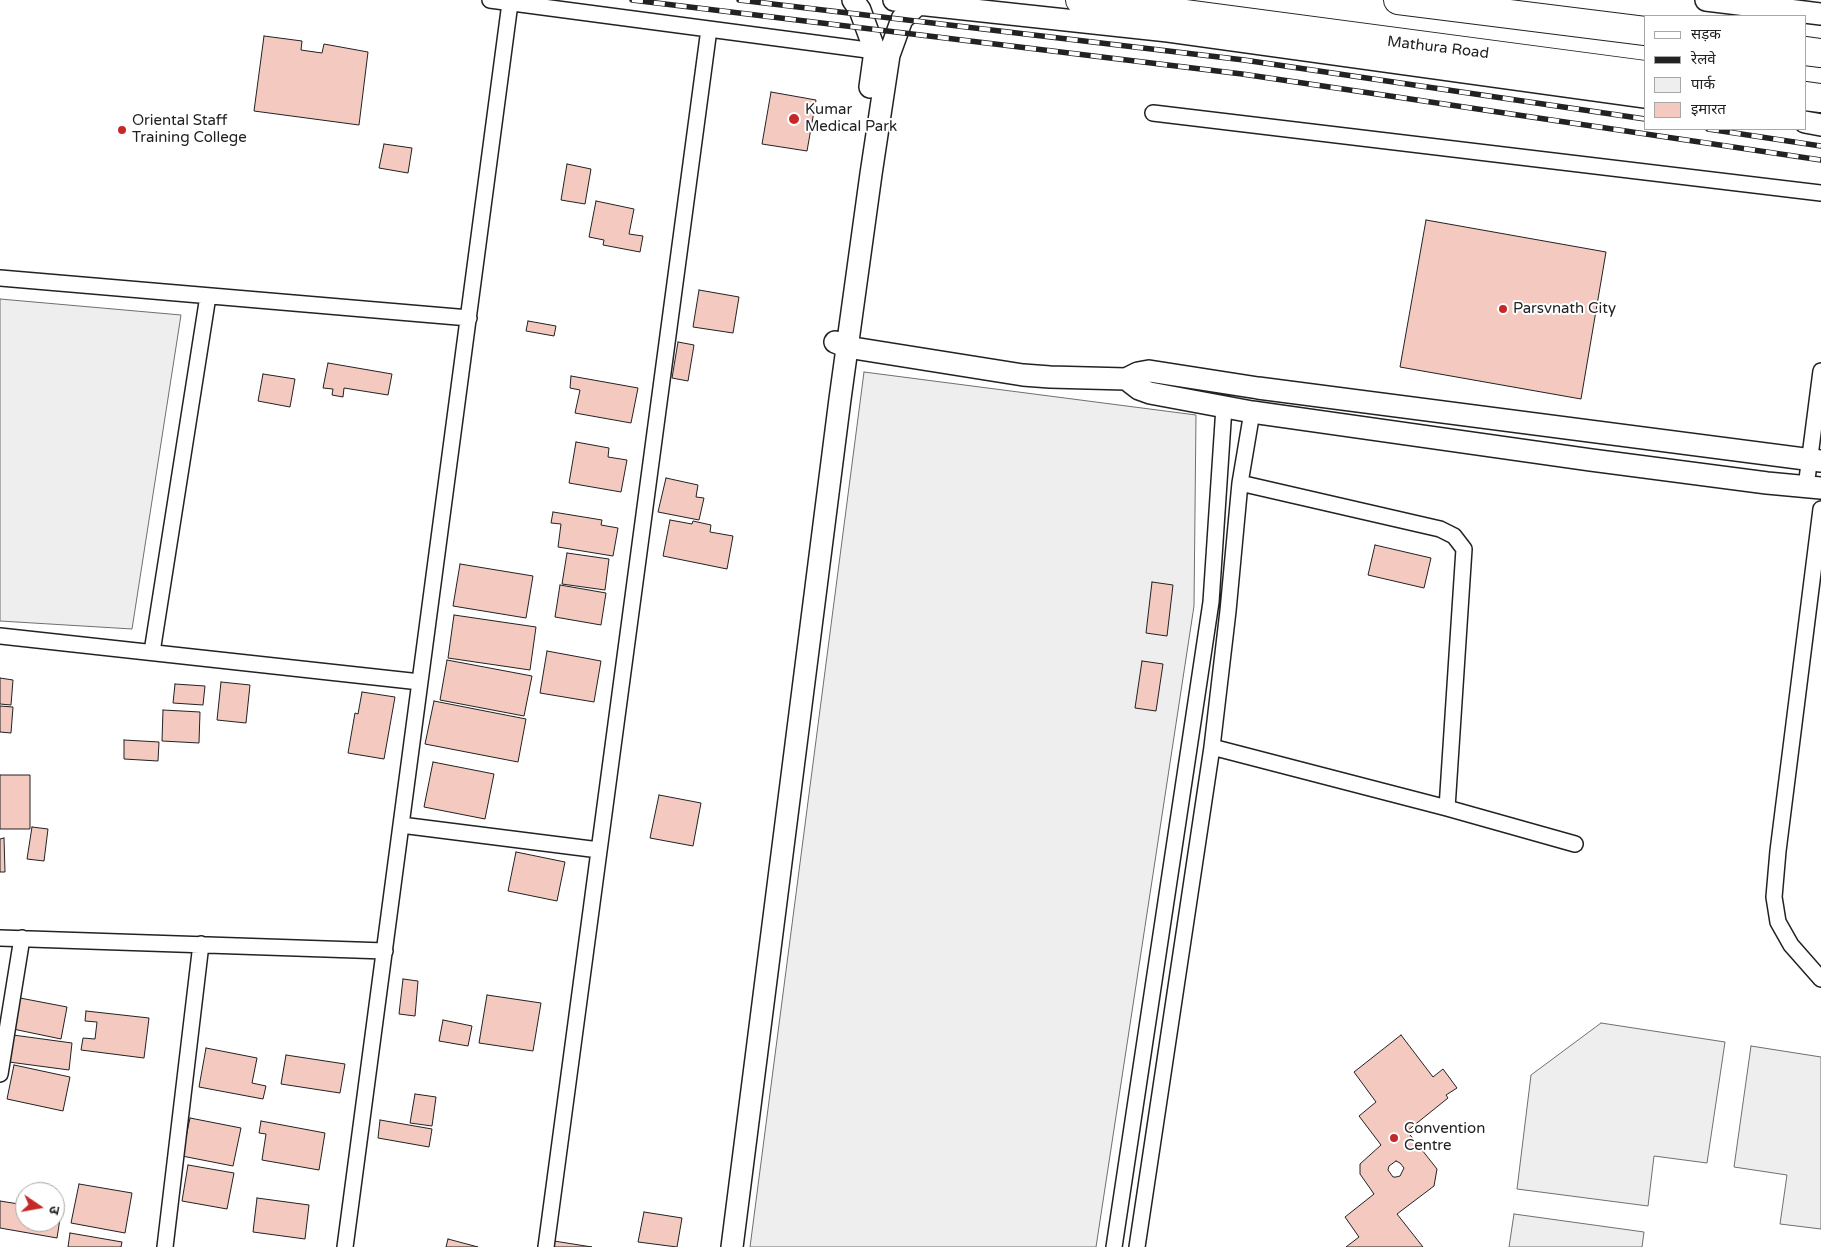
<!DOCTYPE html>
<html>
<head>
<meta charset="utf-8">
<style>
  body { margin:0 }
  #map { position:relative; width:1821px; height:1247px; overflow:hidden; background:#fff; font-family:"Varela Round","Noto Sans Devanagari",sans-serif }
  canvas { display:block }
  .legend { position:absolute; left:1644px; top:15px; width:162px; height:115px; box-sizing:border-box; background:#fff; border:1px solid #a7a7a7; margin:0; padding:6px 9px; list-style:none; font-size:15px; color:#222 }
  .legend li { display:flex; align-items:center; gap:10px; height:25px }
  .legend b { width:25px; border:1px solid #a7a7a7 }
  .north { position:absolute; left:15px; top:1182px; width:50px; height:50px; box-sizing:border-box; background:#fff; border:1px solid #a7a7a7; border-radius:50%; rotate:102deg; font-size:14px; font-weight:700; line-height:20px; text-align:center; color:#222 }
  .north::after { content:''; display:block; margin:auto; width:18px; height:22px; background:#c62828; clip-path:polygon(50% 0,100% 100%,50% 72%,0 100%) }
</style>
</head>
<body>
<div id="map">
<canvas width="1821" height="1247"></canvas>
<ul class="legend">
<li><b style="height:6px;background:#fff"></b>सड़क</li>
<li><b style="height:6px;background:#222"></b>रेलवे</li>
<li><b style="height:14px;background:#eee"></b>पार्क</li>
<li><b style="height:14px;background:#f3c9c0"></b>इमारत</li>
</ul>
<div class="north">उ</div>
</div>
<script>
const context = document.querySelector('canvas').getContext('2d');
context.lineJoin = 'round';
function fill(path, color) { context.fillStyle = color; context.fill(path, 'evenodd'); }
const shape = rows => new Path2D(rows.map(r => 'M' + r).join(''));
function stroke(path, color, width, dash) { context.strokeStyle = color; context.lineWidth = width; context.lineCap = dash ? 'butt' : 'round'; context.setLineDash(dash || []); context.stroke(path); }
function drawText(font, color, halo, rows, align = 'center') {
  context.font = font + ' "Varela Round",sans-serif'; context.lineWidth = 4; context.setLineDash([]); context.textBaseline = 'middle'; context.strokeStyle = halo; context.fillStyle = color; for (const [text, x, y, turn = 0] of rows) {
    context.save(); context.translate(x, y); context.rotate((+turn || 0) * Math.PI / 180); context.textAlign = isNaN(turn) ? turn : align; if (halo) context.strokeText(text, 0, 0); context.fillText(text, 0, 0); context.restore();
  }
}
const green = shape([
  [0,299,181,315,132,629,0,621,0,299],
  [864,372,1196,415,1194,606,1096,1247,750,1247,864,372],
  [1601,1023,1725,1042,1707,1163,1654,1156,1648,1206,1517,1189,1531,1075,1601,1023],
  [1751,1046,1821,1057,1821,1229,1780,1224,1787,1175,1734,1167,1751,1046],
  [1514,1214,1644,1232,1642,1247,1509,1247,1514,1214]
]);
fill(green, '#eee');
stroke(green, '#6f6f6f', 1);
const building = shape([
  [264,36,302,41,301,50,322,53,324,44,368,52,359,125,254,111,264,36],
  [771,92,816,100,807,151,762,144,771,92],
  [384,144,412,148,408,173,379,168,384,144],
  [567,164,591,169,585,204,561,200,567,164],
  [596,201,634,209,629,234,643,236,640,252,603,245,604,240,589,237,596,201],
  [1426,220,1606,252,1581,399,1400,367,1426,220],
  [699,290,739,297,733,333,693,327,699,290],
  [528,321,556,326,554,336,526,331,528,321],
  [678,342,694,345,688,381,672,378,678,342],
  [328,363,392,374,388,395,344,388,343,397,332,395,333,389,323,388,328,363],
  [263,374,295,379,290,407,258,401,263,374],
  [571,376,638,388,631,423,575,413,580,390,570,388,571,376],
  [576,442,609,448,608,457,627,460,621,492,569,483,576,442],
  [666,478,698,485,696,497,704,498,699,520,658,512,666,478],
  [553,512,602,520,601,525,618,528,613,556,558,547,561,524,551,523,553,512],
  [670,520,692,524,693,521,711,525,710,532,733,536,727,569,663,556,670,520],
  [1375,545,1431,558,1424,588,1368,575,1375,545],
  [567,553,609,559,605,590,562,584,567,553],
  [460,564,533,576,526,618,453,606,460,564],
  [1152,582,1173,585,1167,636,1146,633,1152,582],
  [560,585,606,593,601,625,555,617,560,585],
  [454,615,536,627,530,670,448,658,454,615],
  [547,651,601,661,594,702,540,693,547,651],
  [447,660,532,676,524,716,440,700,447,660],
  [1142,661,1163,664,1156,711,1135,708,1142,661],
  [0,678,13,680,11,705,0,704,0,678],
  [221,682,250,685,246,723,217,720,221,682],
  [175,684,205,686,203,705,173,703,175,684],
  [362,692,395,697,384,759,348,753,355,713,358,714,362,692],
  [434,701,526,719,518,762,425,744,434,701],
  [0,706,13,707,11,733,0,732,0,706],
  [163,710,200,712,199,743,162,741,163,710],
  [124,740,159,742,158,761,124,759,124,740],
  [433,762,494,774,485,819,424,807,433,762],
  [0,775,30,775,30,829,0,829,0,775],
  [659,795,701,803,693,846,650,838,659,795],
  [32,827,48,829,44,861,27,859,32,827],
  [4,838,5,872,0,872,0,839,4,838],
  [516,852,565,862,557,901,508,891,516,852],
  [403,979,418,981,415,1016,399,1014,403,979],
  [487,995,541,1003,533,1051,479,1043,487,995],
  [20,998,67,1007,61,1039,13,1029,20,998],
  [86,1011,149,1018,144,1058,81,1050,83,1038,95,1039,97,1022,85,1021,86,1011],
  [443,1020,472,1026,468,1046,439,1041,443,1020],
  [13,1035,72,1043,69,1070,9,1062,13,1035],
  [1401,1035,1433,1077,1443,1069,1457,1088,1446,1095,1448,1098,1407,1131,1437,1169,1434,1186,1397,1214,1423,1247,1346,1247,1359,1237,1345,1217,1374,1194,1360,1174,1360,1164,1381,1145,1359,1116,1376,1102,1354,1072,1401,1035],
  [1396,1161,1400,1163,1404,1168,1400,1176,1396,1177,1393,1177,1388,1170,1389,1166,1396,1161],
  [206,1048,257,1058,252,1083,266,1086,263,1099,199,1087,206,1048],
  [286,1055,345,1064,340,1093,281,1084,286,1055],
  [14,1065,70,1077,63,1111,7,1099,14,1065],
  [415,1094,436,1097,432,1126,410,1123,415,1094],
  [190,1118,241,1128,233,1166,182,1156,190,1118],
  [380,1120,432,1129,429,1147,378,1138,380,1120],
  [261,1121,325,1133,319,1170,262,1160,266,1134,259,1133,261,1121],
  [188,1165,234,1173,227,1209,182,1201,188,1165],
  [79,1184,132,1193,125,1233,71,1223,79,1184],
  [257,1198,309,1205,305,1239,253,1232,257,1198],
  [0,1201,25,1205,25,1222,55,1222,55,1211,61,1212,57,1238,0,1228,0,1201],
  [644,1212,682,1218,677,1247,638,1242,644,1212],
  [70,1233,122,1242,121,1247,68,1247,70,1233],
  [448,1239,478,1247,446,1247,448,1239],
  [554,1241,592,1247,553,1247,554,1241]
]);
fill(building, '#f3c9c0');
stroke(building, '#222', 1);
const street = shape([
  [490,0,875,51],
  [1153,113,1821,193],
  [0,278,469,318],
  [1240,483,1440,529,1454,536,1464,549,1447,808],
  [1806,487,1821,371],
  [1821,509,1778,851,1774,897,1778,922,1791,945,1821,979],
  [0,636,420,682],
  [152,652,208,296],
  [1212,747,1447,808,1575,844],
  [401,825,599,850],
  [0,938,385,951],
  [0,1074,22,938],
  [165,1247,201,944],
  [345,1247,510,3],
  [546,1247,709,29],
  [1114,1247,1211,602,1224,407],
  [1137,1247,1212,747,1228,611,1240,483,1252,412]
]);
const secondary = shape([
  [853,0,860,10,875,51,870,87],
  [894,0,918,4,1168,31,1645,97],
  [1706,0,1821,14],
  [1805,122,1821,125],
  [835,342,847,347,1023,375,1050,377,1126,379,1138,373,1149,371,1258,388,1821,461],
  [1126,379,1139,389,1150,393,1252,412,1591,460,1767,483,1821,488],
  [732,1247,840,399,871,174,889,55,902,19,918,4]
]);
const highway = shape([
  [1080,0,1645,75],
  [1398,0,1645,31],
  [1805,51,1821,53],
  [1805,96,1821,98]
]);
stroke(street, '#222', 18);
stroke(secondary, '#222', 24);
stroke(highway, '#222', 30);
stroke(street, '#fff', 15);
stroke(secondary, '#fff', 21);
stroke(highway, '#fff', 28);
const rail = shape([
  [632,0,1242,74,1821,160],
  [739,0,1244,60,1645,119],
  [1708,129,1821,146]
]);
stroke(rail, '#222', 5.5);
stroke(rail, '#fff', 4, [11]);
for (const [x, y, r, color] of [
  [794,119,6,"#c62828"],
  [122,130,5,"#c62828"],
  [1503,309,5,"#c62828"],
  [1394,1138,5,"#c62828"]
]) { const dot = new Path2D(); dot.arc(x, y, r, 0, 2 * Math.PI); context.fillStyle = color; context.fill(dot); stroke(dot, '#fff', 2); }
drawText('15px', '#222', '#fff', [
  ["Mathura Road",1438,48,7]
]);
drawText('15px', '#222', '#fff', [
  ["Kumar",805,110],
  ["Medical Park",805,127],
  ["Oriental Staff",132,121],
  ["Training College",132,138],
  ["Parsvnath City",1513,309],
  ["Convention",1404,1129],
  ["Centre",1404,1146]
], 'left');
</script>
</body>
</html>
